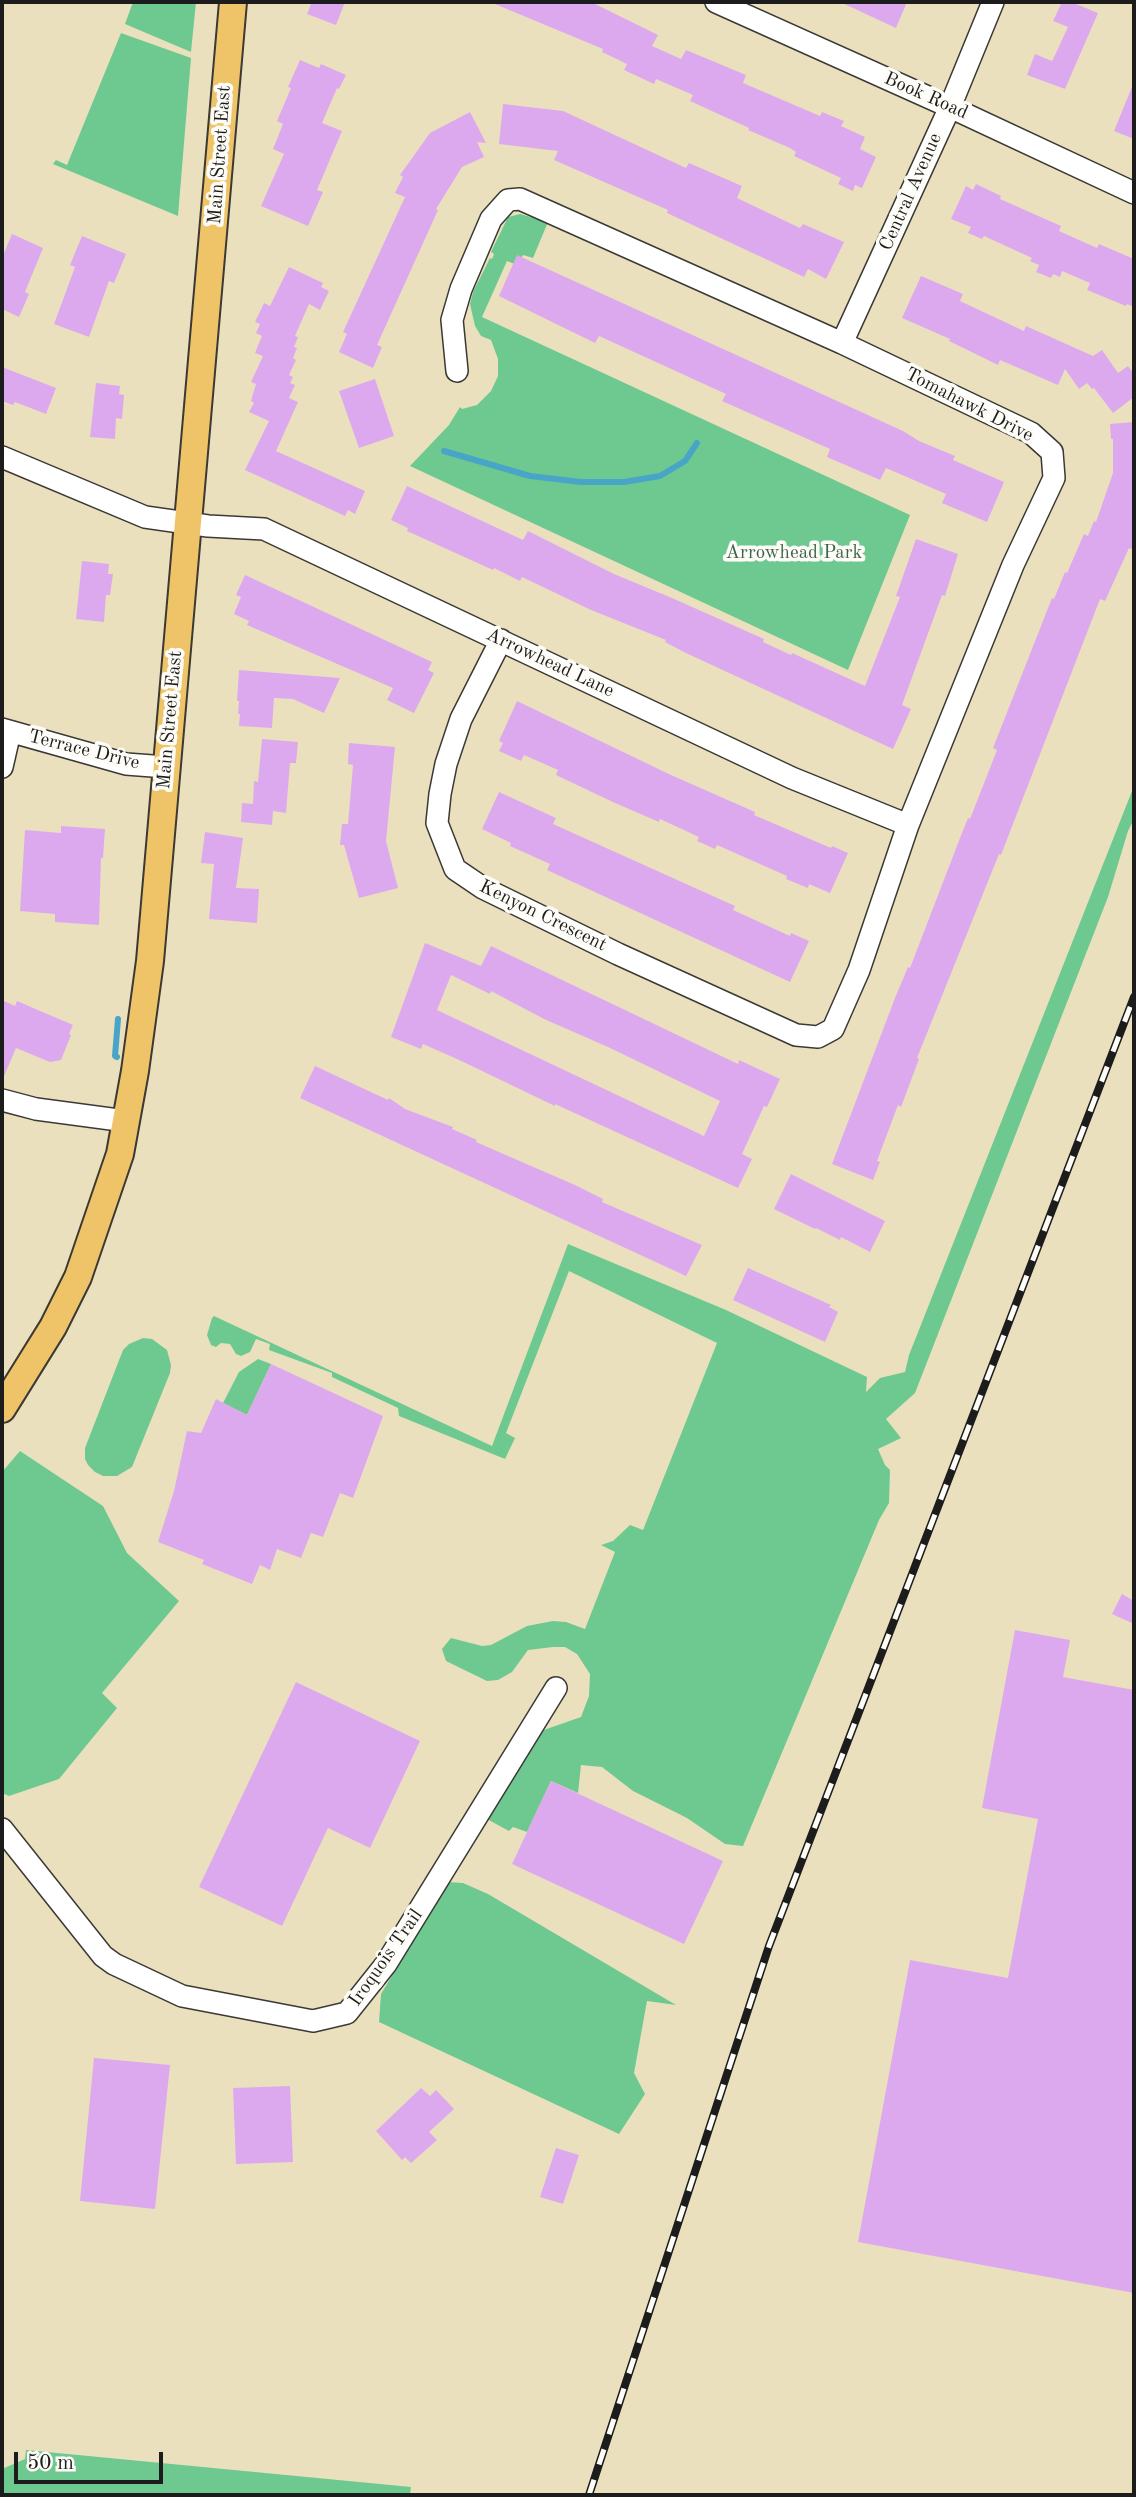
<!DOCTYPE html>
<html>
<head>
<meta charset="utf-8">
<style>
  body { margin:0 }
  #map { position:relative; width:1136px; height:2497px; overflow:hidden; background:#ebe0be; font-family:"Old Standard TT",serif }
  canvas { display:block }
  .frame { position:absolute; inset:0; border:4px solid #1c1c1c; pointer-events:none }
  .scale { position:absolute; left:14px; top:2452px; width:149px; height:32px; box-sizing:border-box; border:4px solid #1c1c1c; border-top:0; padding-left:9px; font-size:21px; line-height:24px; white-space:nowrap; color:#1c1c1c; -webkit-text-stroke:5px #fdfcf7; paint-order:stroke }
</style>
</head>
<body>
<div id="map">
<canvas width="1136" height="2497"></canvas>
<div class="frame"></div>
<div class="scale">50 m</div>
</div>
<script>
const context = document.querySelector('canvas').getContext('2d');
context.lineJoin = 'round';
function fill(path, color) { context.fillStyle = color; context.fill(path, 'evenodd'); }
const shape = rows => new Path2D(rows.map(r => 'M' + r).join(''));
function stroke(path, color, width, dash) { context.strokeStyle = color; context.lineWidth = width; context.lineCap = dash ? 'butt' : 'round'; context.setLineDash(dash || []); context.stroke(path); }
function drawText(font, color, halo, rows, align = 'center') {
  context.font = font + ' "Old Standard TT",serif'; context.lineWidth = 7; context.setLineDash([]); context.textBaseline = 'middle'; context.strokeStyle = halo; context.fillStyle = color; for (const [text, x, y, turn = 0] of rows) {
    context.save(); context.translate(x, y); context.rotate((+turn || 0) * Math.PI / 180); context.textAlign = isNaN(turn) ? turn : align; if (halo) context.strokeText(text, 0, 0); context.fillText(text, 0, 0); context.restore();
  }
}
fill(shape([
  [133,2,196,2,191,52,125,24],
  [121,33,191,58,178,216,53,164,56,160,67,165],
  [520,214,548,222,533,258,523,255,517,265,507,261,482,317,910,515,848,670,410,466,449,425,460,407,462,409,477,405,491,391,498,376,498,359,491,340,481,336,475,326,470,304,473,292,490,258,492,259,494,254,491,252,508,217],
  [1134,786,1134,819,1128,831,1108,897,915,1393,886,1419,901,1438,878,1449,885,1465,890,1470,889,1503,879,1520,743,1846,725,1844,687,1818,633,1791,602,1767,581,1765,578,1793,551,1781,527,1832,513,1827,509,1831,485,1818,538,1732,581,1717,589,1696,590,1674,577,1654,565,1647,553,1647,528,1650,512,1672,498,1680,487,1681,446,1661,442,1649,451,1638,482,1646,491,1645,527,1626,553,1621,566,1622,585,1629,615,1552,601,1545,613,1541,630,1525,643,1530,717,1343,569,1271,506,1433,515,1438,505,1459,399,1416,398,1408,332,1377,332,1373,269,1350,270,1344,256,1339,250,1352,241,1356,236,1354,230,1344,221,1343,216,1347,211,1345,207,1335,212,1318,214,1316,492,1446,568,1244,726,1310,867,1377,866,1392,880,1378,905,1372,909,1355],
  [143,1338,152,1339,167,1350,171,1365,170,1373,132,1467,117,1476,103,1476,95,1472,88,1465,85,1459,85,1448,123,1350,129,1344],
  [258,1359,271,1364,247,1415,223,1403,239,1372],
  [20,1451,103,1506,127,1553,179,1601,102,1693,117,1708,59,1779,9,1796,2,1793,2,1472],
  [448,1882,463,1883,488,1894,676,2005,647,2001,634,2073,645,2094,619,2134,379,2022,381,1994],
  [26,2450,411,2487,410,2495,2,2495,2,2469,25,2459]
]), '#6ec990');
stroke(shape([
  [444,451,530,476,581,482,624,482,660,476,685,461,697,443],
  [117,1057,115,1056,118,1019]
]), '#49a5c7', 6);
fill(shape([
  [312,2,345,2,336,25,307,14],
  [490,2,591,2,658,35,652,46,681,59,686,50,746,75,743,83,820,116,822,112,844,121,841,126,865,137,860,149,876,157,862,188,855,185,853,191,838,184,841,178,794,156,796,152,790,148,748,130,749,128,690,101,693,95,656,79,654,84,624,70,627,64,602,52,603,49],
  [840,2,907,2,896,28],
  [1062,2,1071,2,1098,13,1065,89,1027,75,1035,54,1052,61,1055,55,1068,27,1053,21],
  [300,60,319,68,321,64,346,75,339,89,337,88,322,123,342,131,317,190,323,192,308,226,261,206,284,154,273,149,283,124,277,121,291,88,288,87],
  [1134,82,1134,139,1114,131],
  [503,104,563,111,686,168,689,163,742,186,737,198,800,228,803,224,844,242,826,279,808,269,804,277,667,213,668,210,554,160,558,151,499,144],
  [470,112,486,143,477,142,484,157,462,167,436,209,438,210,377,345,382,347,373,368,339,352,347,334,343,332,405,197,395,193,403,177,400,175,430,133],
  [976,184,1001,196,1000,199,1061,226,1059,231,1097,248,1099,244,1134,259,1134,307,1127,304,1126,306,1087,290,1090,283,1062,271,1060,277,1053,274,1051,278,1036,272,1039,265,1030,261,1032,258,984,236,982,239,968,233,971,227,951,219,966,186,973,190],
  [12,234,43,248,25,292,29,294,19,317,2,309,2,258],
  [82,236,126,254,114,283,109,281,89,337,54,324,75,267,70,265],
  [517,255,903,431,919,441,955,456,953,460,1004,482,987,522,942,503,946,494,886,468,880,480,827,457,830,449,722,401,726,394,599,336,595,343,499,296],
  [289,267,323,283,321,287,329,291,320,310,309,304,295,336,298,337,294,347,297,348,293,358,296,360,289,375,293,377,290,383,295,385,289,398,298,402,276,451,365,491,355,514,348,510,345,516,245,470,269,421,249,412,254,403,251,401,256,384,251,382,263,356,255,353,262,336,256,333,260,324,255,322,264,303,270,306],
  [921,276,963,294,960,301,1024,331,1026,326,1093,356,1102,350,1118,373,1128,366,1134,374,1134,397,1113,413,1094,388,1092,389,1087,383,1079,389,1065,369,1058,385,1000,360,998,365,949,341,950,339,902,318],
  [2,367,56,388,46,414,15,402,13,405,2,401],
  [375,379,394,436,359,448,339,391],
  [96,383,120,386,119,394,124,395,122,419,116,418,115,439,90,437],
  [1134,422,1134,550,1129,548,1105,601,1100,599,1001,855,999,854,917,1058,919,1059,901,1107,898,1105,877,1161,880,1162,873,1180,832,1164,895,998,908,967,910,968,960,838,968,818,970,819,997,750,993,748,1052,598,1054,599,1065,572,1067,573,1084,534,1088,536,1094,521,1096,522,1113,473,1113,439,1111,439,1110,424],
  [407,486,523,540,528,531,614,574,672,598,764,639,763,642,791,655,792,653,865,686,900,597,896,596,916,539,958,554,945,596,942,595,902,705,911,709,893,749,686,653,665,642,666,640,591,610,522,577,520,581,494,568,493,570,407,531,408,528,391,520],
  [82,561,109,564,108,574,113,574,110,595,106,595,104,622,76,619],
  [245,575,432,662,428,670,434,673,414,713,387,700,393,688,247,625,249,621,234,614,241,597,236,595],
  [239,670,340,678,324,713,293,699,274,698,272,728,239,726,240,714,238,714,239,701,237,701],
  [517,701,671,775,755,812,754,815,831,848,832,846,848,853,830,893,809,884,808,888,786,879,787,876,717,845,715,849,697,841,699,837,660,819,659,822,615,803,556,775,558,770,524,755,521,761,499,751,503,743,499,741],
  [262,739,298,742,296,763,290,763,286,813,273,811,272,825,241,822,242,803,253,804,254,781,258,782],
  [349,743,395,747,386,841,398,888,359,898,344,845,340,845,342,824,348,824,353,765,348,764],
  [499,792,556,818,553,824,735,906,733,910,790,936,791,933,809,941,790,982,547,870,550,864,510,846,511,843,482,829],
  [61,826,105,829,103,858,101,858,99,925,55,922,55,914,20,911,25,830,61,833],
  [205,832,243,838,236,888,259,889,257,923,209,919,214,864,201,863],
  [425,943,481,966,491,946,738,1064,739,1060,780,1079,767,1107,764,1106,742,1154,752,1159,738,1188,555,1104,555,1106,457,1059,423,1044,421,1049,391,1037],
  [451,975,490,994,491,991,544,1019,608,1047,720,1101,704,1136,437,1010],
  [2,1000,15,1006,17,1001,73,1025,69,1034,71,1035,61,1060,50,1062,16,1048,2,1081],
  [315,1066,388,1100,389,1098,405,1109,453,1127,452,1129,477,1140,476,1142,575,1185,603,1199,602,1202,702,1245,686,1276,300,1098],
  [791,1174,885,1221,870,1252,841,1237,840,1240,816,1228,815,1229,774,1209],
  [748,1268,831,1305,829,1307,838,1312,825,1342,733,1300],
  [271,1364,383,1416,353,1498,340,1493,323,1537,311,1533,301,1558,277,1549,270,1570,260,1565,252,1584,202,1564,204,1560,158,1542,174,1491,187,1431,201,1433,216,1399,247,1415],
  [1122,1594,1134,1601,1134,1624,1112,1614],
  [1015,1630,1070,1640,1063,1677,1134,1690,1134,2293,858,2242,910,1960,1008,1978,1038,1819,982,1808],
  [296,1682,420,1741,370,1848,328,1828,282,1926,199,1887],
  [551,1781,723,1861,684,1944,512,1864],
  [94,2058,170,2065,155,2209,80,2201],
  [290,2086,293,2162,236,2164,233,2088],
  [421,2088,430,2096,436,2090,454,2109,429,2132,437,2140,411,2163,405,2157,402,2160,376,2131],
  [556,2148,579,2155,563,2204,540,2197]
]), '#dda9ee');
const minor = shape([
  [716,2,950,107,1134,193],
  [842,343,950,107,993,2],
  [457,371,452,320,461,289,491,219,508,200,520,199,842,343,1031,433,1052,452,1054,478,1013,565,908,825,859,970,833,1029,818,1037,796,1035,618,954,483,888,455,869,437,823,440,794,446,764,461,719,501,640],
  [2,457,145,517,208,526,264,529,792,778,908,825],
  [2,729,126,764,166,767],
  [2,767,10,732],
  [2,1100,36,1109,126,1121],
  [2,1829,103,1956,114,1964,182,1996,313,2021,347,2013,386,1964,556,1688]
]);
const major = shape([
  [2,1409,53,1327,78,1277,120,1154,135,1071,150,961,233,2]
]);
stroke(minor, '#3b3934', 24);
stroke(major, '#3b3934', 30);
stroke(minor, '#fff', 21);
stroke(major, '#efc469', 26);
const rail = shape([
  [589,2495,769,1946,1134,997]
]);
stroke(rail, '#1c1c1c', 8);
stroke(rail, '#fdfcf7', 5, [16]);
drawText('19px', '#1c1c1c', '#fdfcf7', [
  ["Book Road",926,96,24],
  ["Main Street East",220,155,-86],
  ["Central Avenue",911,192,-66],
  ["Tomahawk Drive",969,405,27],
  ["Arrowhead Lane",550,663,25],
  ["Main Street East",170,720,-85],
  ["Terrace Drive",84,750,14],
  ["Kenyon Crescent",543,916,26],
  ["Iroquois Trail",386,1958,-55]
]);
drawText('19px', '#3d614a', '#fdfcf7', [
  ["Arrowhead Park",794,553]
]);
</script>
</body>
</html>
